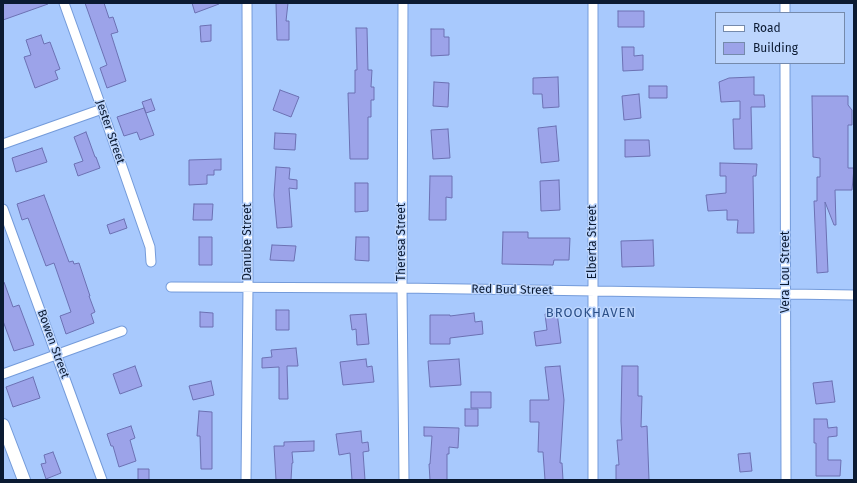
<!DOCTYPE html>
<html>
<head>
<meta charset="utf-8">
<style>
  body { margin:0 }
  #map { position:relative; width:857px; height:483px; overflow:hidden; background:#a8c9fd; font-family:"Fira Sans",sans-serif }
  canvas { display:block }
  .frame { position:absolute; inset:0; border:4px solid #0b1a32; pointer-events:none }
  .legend { position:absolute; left:715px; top:12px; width:130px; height:52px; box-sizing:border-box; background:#bcd5fd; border:1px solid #758aac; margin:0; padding:5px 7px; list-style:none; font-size:12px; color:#0b1a32 }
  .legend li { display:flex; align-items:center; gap:8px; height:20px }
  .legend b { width:20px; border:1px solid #758aac }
</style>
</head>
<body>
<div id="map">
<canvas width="857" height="483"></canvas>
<div class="frame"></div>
<ul class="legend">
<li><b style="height:5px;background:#fff"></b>Road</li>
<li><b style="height:11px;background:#9ca3e9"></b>Building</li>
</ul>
</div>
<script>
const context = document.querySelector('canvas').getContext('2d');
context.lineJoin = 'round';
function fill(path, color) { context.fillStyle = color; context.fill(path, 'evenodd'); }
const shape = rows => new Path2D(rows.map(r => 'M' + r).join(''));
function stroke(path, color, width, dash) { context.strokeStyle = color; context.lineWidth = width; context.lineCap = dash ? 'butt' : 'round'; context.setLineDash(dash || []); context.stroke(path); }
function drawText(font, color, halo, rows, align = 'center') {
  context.font = font + ' "Fira Sans",sans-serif'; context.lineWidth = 3; context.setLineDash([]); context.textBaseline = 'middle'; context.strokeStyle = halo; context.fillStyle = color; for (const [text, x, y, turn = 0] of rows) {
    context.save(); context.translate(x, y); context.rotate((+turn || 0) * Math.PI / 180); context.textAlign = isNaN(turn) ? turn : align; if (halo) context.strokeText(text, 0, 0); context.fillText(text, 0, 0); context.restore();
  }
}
const building = shape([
  [3,3,48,3,48,4,3,20,3,3],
  [85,3,104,3,109,18,113,17,118,32,111,34,126,81,107,88,100,68,107,65,85,3],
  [192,3,219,3,219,4,195,13,192,3],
  [276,3,288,3,286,21,289,21,289,40,277,40,276,3],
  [618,11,644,11,644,27,618,27,618,11],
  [211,25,211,41,201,42,200,26,211,25],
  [356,28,367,28,368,70,372,70,371,87,374,87,374,100,371,100,371,117,368,117,368,159,350,159,348,93,355,93,355,70,357,70,356,28],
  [431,29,444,29,444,37,449,37,449,55,431,56,431,29],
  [41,35,44,44,50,42,60,69,55,71,58,79,35,88,24,57,31,55,26,40,41,35],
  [622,47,634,47,634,56,643,55,643,70,623,71,622,47],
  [558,77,559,107,543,108,542,94,533,94,533,78,558,77],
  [754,77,754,95,764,95,765,107,751,107,752,149,734,149,733,119,740,119,740,101,721,102,719,82,729,78,754,77],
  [434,82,449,83,448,107,433,106,434,82],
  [649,86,667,86,667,98,649,98,649,86],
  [280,90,299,97,291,117,273,110,280,90],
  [639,94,641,118,624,120,622,96,639,94],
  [812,96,848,96,848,105,852,110,852,125,848,125,848,168,854,168,852,190,835,190,836,225,834,225,825,202,828,272,817,273,814,201,817,201,817,177,820,177,820,158,813,157,812,96],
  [151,99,155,110,146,113,142,102,151,99],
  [144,108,154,135,140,140,137,132,124,136,117,117,144,108],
  [556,126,559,161,541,163,538,128,556,126],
  [448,129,450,158,433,159,431,130,448,129],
  [86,132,95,157,96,157,100,168,78,176,74,164,83,161,74,137,86,132],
  [275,133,296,134,295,150,274,149,275,133],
  [625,140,649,140,650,156,625,157,625,140],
  [42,148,47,162,16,172,12,158,42,148],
  [221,159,221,170,214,170,214,175,207,175,207,184,189,185,189,160,221,159],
  [720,163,757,164,756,176,753,176,754,233,737,233,738,220,727,220,727,210,708,211,706,195,726,193,726,176,720,176,720,163],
  [276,167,290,168,289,179,297,180,297,189,289,188,292,227,277,228,274,195,276,167],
  [430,176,452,176,452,198,446,197,446,220,429,220,430,176],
  [559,180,560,210,541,211,540,181,559,180],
  [355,183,368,183,368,211,355,212,355,183],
  [44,195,69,262,73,261,74,264,79,263,90,296,89,296,95,312,91,314,94,323,66,334,60,316,71,312,54,263,46,266,28,218,22,220,17,204,44,195],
  [194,204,213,204,212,220,193,220,194,204],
  [124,219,127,228,110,234,107,225,124,219],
  [503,232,528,232,528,238,570,238,569,260,554,260,553,265,502,264,503,232],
  [199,237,212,237,212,265,199,265,199,237],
  [356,237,369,237,369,261,355,260,356,237],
  [653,240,654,266,622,267,621,241,653,240],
  [272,245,296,246,294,261,270,260,272,245],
  [3,282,4,282,13,307,19,305,34,345,14,351,3,321,3,282],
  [276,310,289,310,289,330,276,330,276,310],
  [200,312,213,313,213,327,200,327,200,312],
  [474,313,475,322,482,321,483,334,450,338,450,344,430,344,430,315,450,315,450,316,474,313],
  [557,313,561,343,536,346,534,332,547,330,545,314,557,313],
  [366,314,369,344,357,345,356,329,352,330,350,315,366,314],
  [296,348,298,366,287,366,288,399,279,399,279,367,262,368,262,358,272,357,271,350,296,348],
  [366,359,367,367,372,366,374,382,343,385,340,362,366,359],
  [459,359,461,385,430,387,428,361,459,359],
  [135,366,142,386,120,394,113,374,135,366],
  [560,366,564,400,560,463,562,463,563,480,545,480,543,452,538,452,539,422,530,422,530,400,549,400,545,367,560,366],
  [622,366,638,366,638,396,642,396,641,427,647,426,649,480,616,480,616,465,619,465,617,440,622,440,621,421,622,366],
  [33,377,40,398,13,407,6,387,33,377],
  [211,381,214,395,193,400,189,386,211,381],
  [832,381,835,402,816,404,813,383,832,381],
  [471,392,491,392,491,408,471,408,471,392],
  [465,409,478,409,478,426,465,426,465,409],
  [199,411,212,412,212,469,201,469,200,436,197,436,199,411],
  [814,419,827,419,828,428,837,427,837,436,828,437,828,460,841,460,840,476,816,476,816,443,814,443,814,419],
  [131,426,135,438,130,440,136,461,119,467,113,446,111,446,107,434,131,426],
  [424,427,459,428,458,448,449,447,449,454,447,454,447,480,430,480,429,464,430,464,432,436,424,436,424,427],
  [361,431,362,443,368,442,369,451,363,452,365,480,352,480,350,453,339,455,336,434,361,431],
  [314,441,314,451,292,452,293,463,292,463,291,480,276,480,274,446,284,446,284,442,314,441],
  [53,452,61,473,46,479,41,464,46,463,44,455,53,452],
  [750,453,752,471,740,472,738,454,750,453],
  [138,469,149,469,149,480,138,480,138,469]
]);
fill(building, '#9ca3e9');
stroke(building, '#6c71b3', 1);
const street = shape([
  [64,3,102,109,150,247,151,262],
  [403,3,402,288,404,480],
  [593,3,593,480],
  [785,3,785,13],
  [785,63,786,480],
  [3,144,102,109],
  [3,209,102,480],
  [171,287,402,288,854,295],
  [3,374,122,331],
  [246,480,248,288,247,3]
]);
const secondary = shape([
  [3,425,24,480]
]);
stroke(street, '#749bda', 11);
stroke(secondary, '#749bda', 14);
stroke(street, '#fff', 9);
stroke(secondary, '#fff', 12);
drawText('12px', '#0b1a32', '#bcd5fd', [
  ["Jester Street",110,132,71],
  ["Danube Street",248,242,-90],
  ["Theresa Street",402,242,-90],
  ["Elberta Street",593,242,-90],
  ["Vera Lou Street",786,272,-90],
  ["Red Bud Street",512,290,1],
  ["Bowen Street",53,344,70]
]);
context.letterSpacing = '1px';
drawText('13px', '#2c5088', '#bcd5fd', [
  ["BROOKHAVEN",591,313]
]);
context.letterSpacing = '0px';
</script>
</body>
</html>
